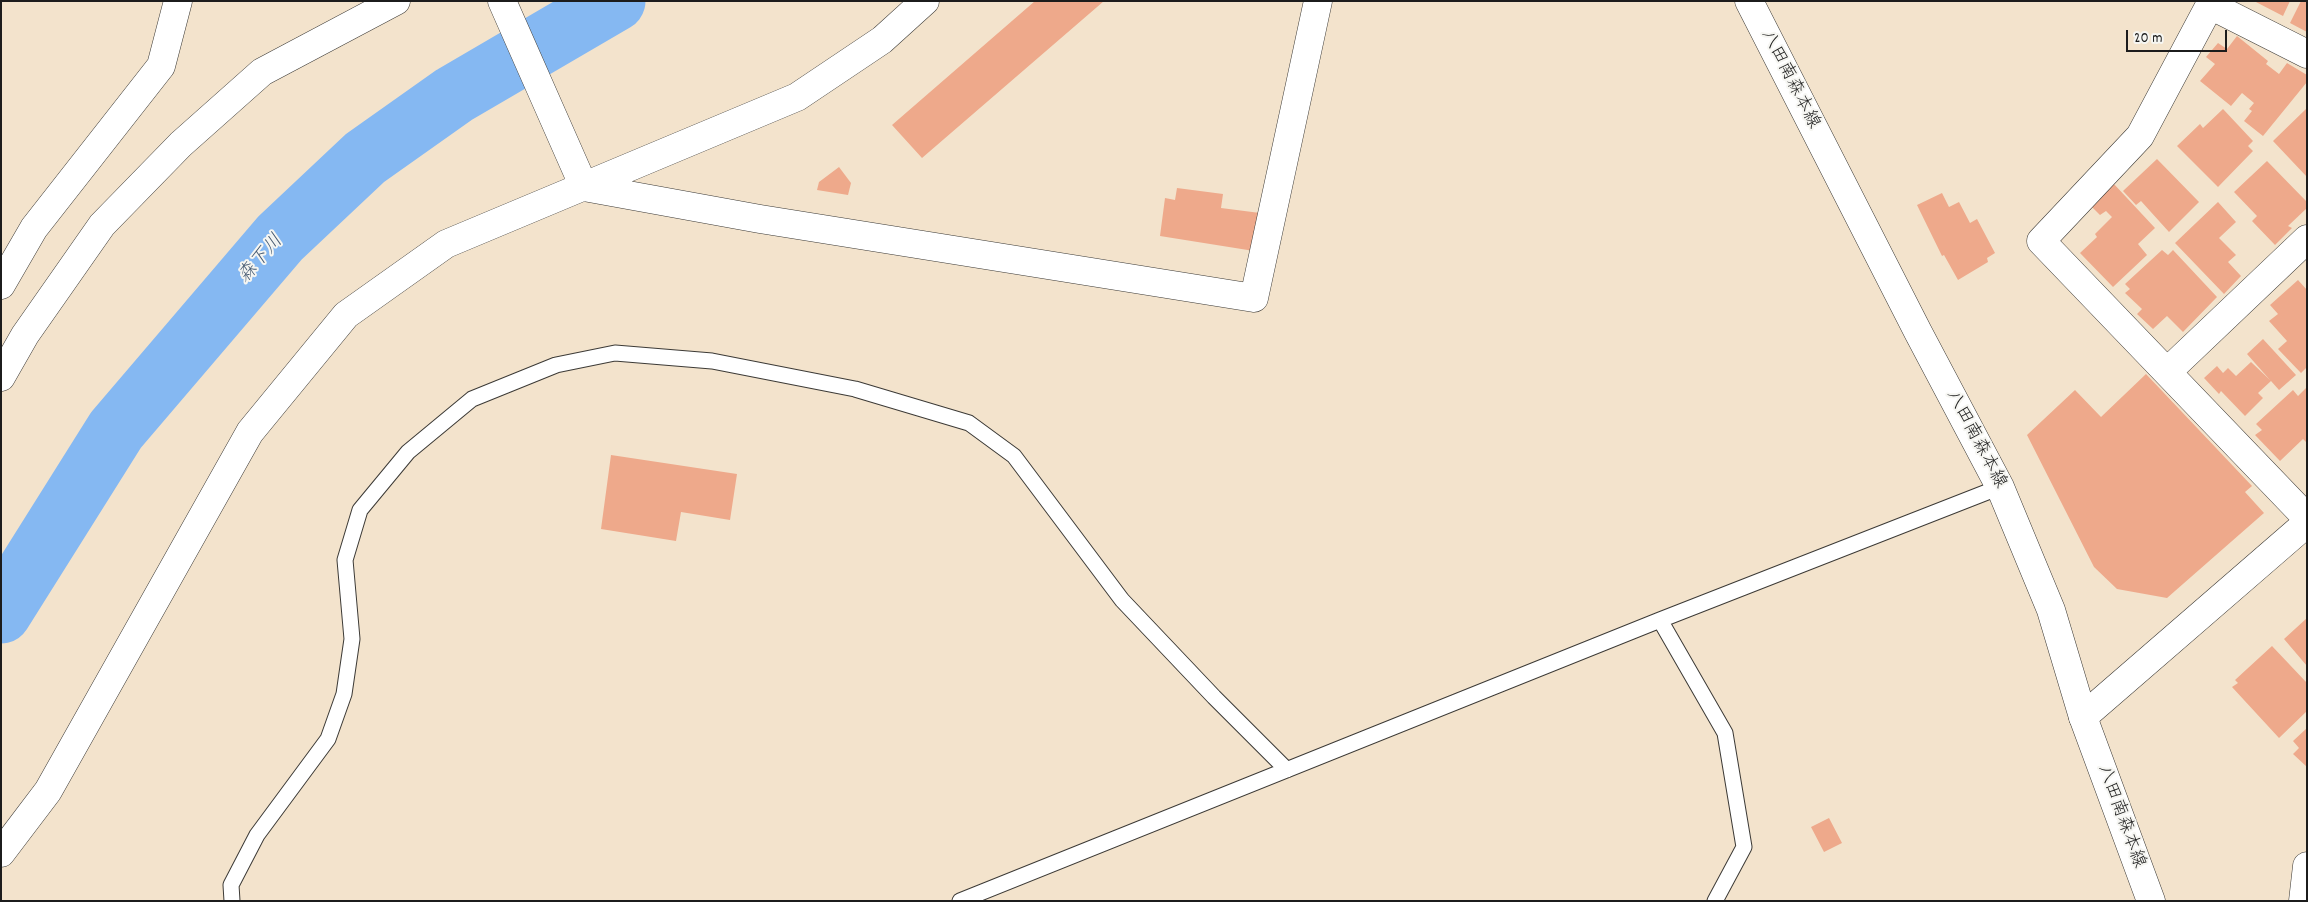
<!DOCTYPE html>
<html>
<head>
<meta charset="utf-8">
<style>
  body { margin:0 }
  #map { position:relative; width:2308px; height:902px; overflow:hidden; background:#f3e3cc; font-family:Dekko,sans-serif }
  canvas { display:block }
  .frame { position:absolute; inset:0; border:2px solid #1c1c1c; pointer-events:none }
  .scale { position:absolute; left:2126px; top:30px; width:101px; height:22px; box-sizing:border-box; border:2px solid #1c1c1c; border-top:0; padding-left:6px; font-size:15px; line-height:18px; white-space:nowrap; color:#1c1c1c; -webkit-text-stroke:4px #f6f6f2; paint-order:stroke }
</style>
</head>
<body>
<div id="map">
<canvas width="2308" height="902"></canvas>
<div class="frame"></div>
<div class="scale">20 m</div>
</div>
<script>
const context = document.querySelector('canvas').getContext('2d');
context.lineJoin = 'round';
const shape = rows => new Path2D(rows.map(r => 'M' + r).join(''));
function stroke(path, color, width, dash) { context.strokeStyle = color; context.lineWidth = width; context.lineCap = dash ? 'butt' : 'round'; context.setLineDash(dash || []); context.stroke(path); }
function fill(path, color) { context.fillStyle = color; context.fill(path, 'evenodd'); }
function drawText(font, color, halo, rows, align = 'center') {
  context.font = font + ' Dekko,"Klee One",sans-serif'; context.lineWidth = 4; context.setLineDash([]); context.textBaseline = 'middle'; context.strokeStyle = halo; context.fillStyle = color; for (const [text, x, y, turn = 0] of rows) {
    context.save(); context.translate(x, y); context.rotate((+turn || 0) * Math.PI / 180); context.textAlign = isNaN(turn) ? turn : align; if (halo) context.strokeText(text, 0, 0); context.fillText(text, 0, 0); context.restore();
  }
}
stroke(shape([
  [1,613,116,430,280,238,365,158,454,95,615,1]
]), '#85b8f2', 61);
fill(shape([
  [1035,1,1104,1,922,158,892,125],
  [2254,1,2290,1,2283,16],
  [2301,1,2307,1,2307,32,2290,23],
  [2237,36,2268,61,2266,64,2279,74,2287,63,2307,75,2307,82,2263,136,2244,121,2252,111,2249,109,2254,103,2242,93,2231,106,2200,81,2215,64,2206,57,2218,43,2227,49],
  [2307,108,2307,177,2273,141],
  [2223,109,2253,141,2248,146,2253,151,2218,187,2177,146,2200,124,2203,128],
  [2157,159,2199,202,2169,232,2141,201,2136,205,2123,191],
  [2267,161,2307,202,2307,208,2288,226,2292,228,2275,245,2252,221,2257,216,2234,192],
  [839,167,851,183,848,195,817,190,819,182],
  [2113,183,2155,228,2138,244,2147,255,2113,287,2080,253,2097,237,2095,234,2112,217,2106,211,2100,215,2090,205],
  [1177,188,1223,194,1221,208,1260,213,1254,251,1160,236,1165,198,1175,200],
  [1942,193,1949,207,1959,202,1970,223,1977,219,1995,253,1987,258,1988,262,1958,280,1944,255,1942,256,1917,205],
  [2218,202,2236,222,2219,238,2236,255,2228,262,2241,276,2224,294,2175,243],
  [2162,250,2168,255,2173,250,2217,297,2183,332,2167,316,2153,329,2137,314,2142,309,2125,293,2130,289,2125,284],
  [2298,280,2307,290,2307,367,2301,373,2278,349,2287,341,2269,321,2278,314,2270,305],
  [2263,339,2296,375,2279,390,2271,381,2258,393,2263,398,2245,416,2221,391,2219,394,2204,378,2217,366,2223,373,2228,368,2236,376,2251,362,2270,380,2247,354],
  [2146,374,2252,486,2245,492,2264,513,2167,598,2117,589,2094,567,2027,435,2075,390,2101,417],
  [2307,387,2307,443,2303,439,2280,461,2255,435,2262,430,2256,424,2293,390,2298,396],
  [611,455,737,474,730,520,681,512,676,541,601,529],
  [2307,618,2307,666,2284,639],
  [2272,646,2307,683,2307,711,2279,738,2232,687,2238,683,2235,680],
  [2307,728,2307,767,2293,754,2299,748,2293,741],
  [1829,818,1842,843,1824,852,1811,827]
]), '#eea98b');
const lane = shape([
  [1660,620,1725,733,1744,847,1715,901],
  [232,901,231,885,257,835,328,739,344,694,352,639,345,560,360,510,408,452,472,399,556,365,615,353,712,361,855,389,969,423,1014,456,1122,600,1214,697,1287,770],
  [960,901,1660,620,2000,487]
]);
const street = shape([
  [502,1,584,187,760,219,1254,298,1318,1],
  [2212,1,2140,136,2041,241,2307,518],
  [2210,5,2307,54],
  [1,285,34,228,161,66,178,1],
  [2167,372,2307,239],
  [1,377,25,335,102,225,181,144,262,72,396,1],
  [2083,717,2307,523],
  [1,853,48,791,250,432,346,315,446,244,797,97,882,40,925,1],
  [2303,901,2307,866]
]);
const secondary = shape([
  [1749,1,1918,332,2000,487,2051,610,2083,717,2151,901]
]);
stroke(lane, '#3c3a36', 17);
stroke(street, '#3c3a36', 29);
stroke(secondary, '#3c3a36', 29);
stroke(lane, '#fff', 15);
stroke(street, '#fff', 28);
stroke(secondary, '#fff', 28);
drawText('18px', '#1c1c1c', '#f6f6f2', [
  ["八田南森本線",1789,80,63],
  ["八田南森本線",1975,440,62],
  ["八田南森本線",2120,817,70]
]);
drawText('italic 19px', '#465a72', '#f6f6f2', [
  ["森下川",262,260,-49]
]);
</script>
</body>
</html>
